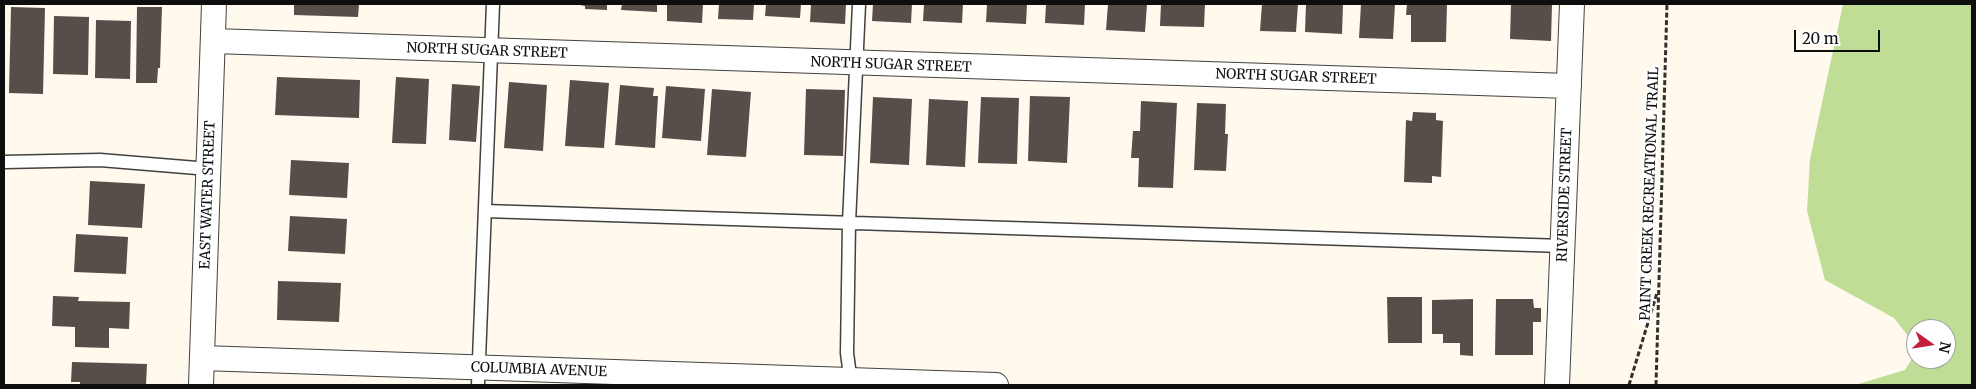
<!DOCTYPE html>
<html>
<head>
<meta charset="utf-8">
<style>
  body { margin:0 }
  #map { position:relative; width:1976px; height:389px; overflow:hidden; background:#fff9ee; font-family:Merriweather,serif }
  canvas { display:block }
  .frame { position:absolute; inset:0; border:5px solid #0e0e0e; pointer-events:none }
  .north { position:absolute; left:1906px; top:319px; width:50px; height:50px; box-sizing:border-box; background:#fff; border:1px solid #9f9f9f; border-radius:50%; rotate:103deg; font-size:14px; font-weight:700; line-height:20px; text-align:center; color:#0e0e0e }
  .north::after { content:''; display:block; margin:auto; width:18px; height:22px; background:#c41f3f; clip-path:polygon(50% 0,100% 100%,50% 72%,0 100%) }
  .scale { position:absolute; left:1794px; top:30px; width:86px; height:22px; box-sizing:border-box; border:2px solid #0e0e0e; border-top:0; padding-left:6px; font-size:15px; line-height:18px; white-space:nowrap; color:#0e0e0e; -webkit-text-stroke:4px #fff; paint-order:stroke }
</style>
</head>
<body>
<div id="map">
<canvas width="1976" height="389"></canvas>
<div class="frame"></div>
<div class="north">N</div>
<div class="scale">20 m</div>
</div>
<script>
const context = document.querySelector('canvas').getContext('2d');
context.lineJoin = 'round';
function fill(path, color) { context.fillStyle = color; context.fill(path, 'evenodd'); }
const shape = rows => new Path2D(rows.map(r => 'M' + r).join(''));
function stroke(path, color, width, dash) { context.strokeStyle = color; context.lineWidth = width; context.lineCap = dash ? 'butt' : 'round'; context.setLineDash(dash || []); context.stroke(path); }
function drawText(font, color, halo, rows, align = 'center') {
  context.font = font + ' Merriweather,serif'; context.lineWidth = 5; context.setLineDash([]); context.textBaseline = 'middle'; context.strokeStyle = halo; context.fillStyle = color; for (const [text, x, y, turn = 0] of rows) {
    context.save(); context.translate(x, y); context.rotate((+turn || 0) * Math.PI / 180); context.textAlign = isNaN(turn) ? turn : align; if (halo) context.strokeText(text, 0, 0); context.fillText(text, 0, 0); context.restore();
  }
}
fill(shape([
  [1843,4,1972,4,1972,385,1855,385,1905,370,1916,352,1916,359,1946,359,1946,329,1916,329,1916,346,1894,318,1825,280,1807,211,1810,159]
]), '#bfdd94');
fill(shape([
  [294,4,359,4,358,17,294,15],
  [575,4,607,4,607,10,585,9,585,6],
  [622,4,657,4,657,12,621,10],
  [667,4,703,4,702,23,667,21],
  [719,4,754,4,753,20,718,19],
  [766,4,801,4,800,18,765,16],
  [811,4,846,4,845,24,810,22],
  [873,4,912,4,911,23,872,21],
  [924,4,963,4,962,23,923,21],
  [987,4,1027,4,1026,24,986,22],
  [1046,4,1085,4,1084,25,1045,23],
  [1108,4,1147,4,1145,32,1106,30],
  [1161,4,1205,4,1204,27,1160,26],
  [1262,4,1298,4,1296,32,1260,31],
  [1306,4,1343,4,1342,34,1305,32],
  [1361,4,1395,4,1393,39,1359,38],
  [1407,4,1447,4,1446,42,1411,42,1411,15,1406,15],
  [1511,4,1552,4,1551,41,1510,39],
  [11,7,45,8,43,94,9,93],
  [137,7,162,7,160,68,158,68,157,83,136,83],
  [54,16,89,17,88,75,53,74],
  [96,20,131,21,130,79,95,78],
  [277,77,360,80,359,118,275,115],
  [396,77,429,79,426,144,392,143],
  [570,80,609,83,604,148,565,146],
  [509,82,547,85,543,151,504,148],
  [452,84,480,86,476,142,449,140],
  [620,85,654,88,653,96,658,96,655,148,615,145],
  [666,86,705,89,701,141,662,138],
  [712,89,751,92,746,157,707,155],
  [806,89,845,90,843,156,804,155],
  [1030,96,1070,97,1067,163,1028,161],
  [873,97,912,99,909,165,870,163],
  [981,97,1019,98,1017,164,978,163],
  [929,99,968,101,965,167,926,165],
  [1141,101,1177,103,1173,188,1138,187,1139,158,1131,158,1133,131,1140,131],
  [1197,103,1226,104,1225,134,1228,134,1226,171,1194,170],
  [1413,112,1436,113,1436,120,1443,121,1441,177,1432,176,1432,183,1404,182,1406,120,1412,121],
  [291,160,349,163,347,198,289,195],
  [90,181,145,184,142,228,88,225],
  [290,216,347,219,345,254,288,251],
  [76,234,128,237,126,274,74,272],
  [278,281,341,283,339,322,277,320],
  [53,296,79,297,78,301,130,302,129,329,109,328,109,348,75,347,75,327,52,326],
  [1387,297,1422,297,1422,343,1388,343],
  [1473,299,1473,356,1460,355,1460,343,1443,343,1443,334,1432,334,1432,300],
  [1496,299,1533,299,1534,308,1541,308,1541,322,1533,322,1533,355,1495,355],
  [72,362,147,364,146,385,80,385,80,382,71,382]
]), '#574d49');
const service = shape([
  [4,162,100,160,209,169],
  [485,211,1563,246],
  [851,383,847,353,849,223,859,4],
  [478,385,493,4]
]);
const minor = shape([
  [213,41,1569,86],
  [202,358,996,385],
  [201,385,214,4],
  [1557,385,1572,4]
]);
stroke(service, '#414141', 15);
stroke(minor, '#414141', 26);
stroke(shape([
  [1629,385,1657,293],
  [1656,385,1667,4]
]), '#303030', 3, [5, 2.5]);
stroke(service, '#fff', 12);
stroke(minor, '#fff', 24);
drawText('14px', '#0e0e0e', '#fff', [
  ["NORTH SUGAR STREET",487,51,2],
  ["NORTH SUGAR STREET",891,65,2],
  ["NORTH SUGAR STREET",1296,77,2],
  ["PAINT CREEK RECREATIONAL TRAIL",1650,194,-88],
  ["EAST WATER STREET",208,195,-88],
  ["RIVERSIDE STREET",1565,195,-88],
  ["COLUMBIA AVENUE",539,370,2]
]);
</script>
</body>
</html>
